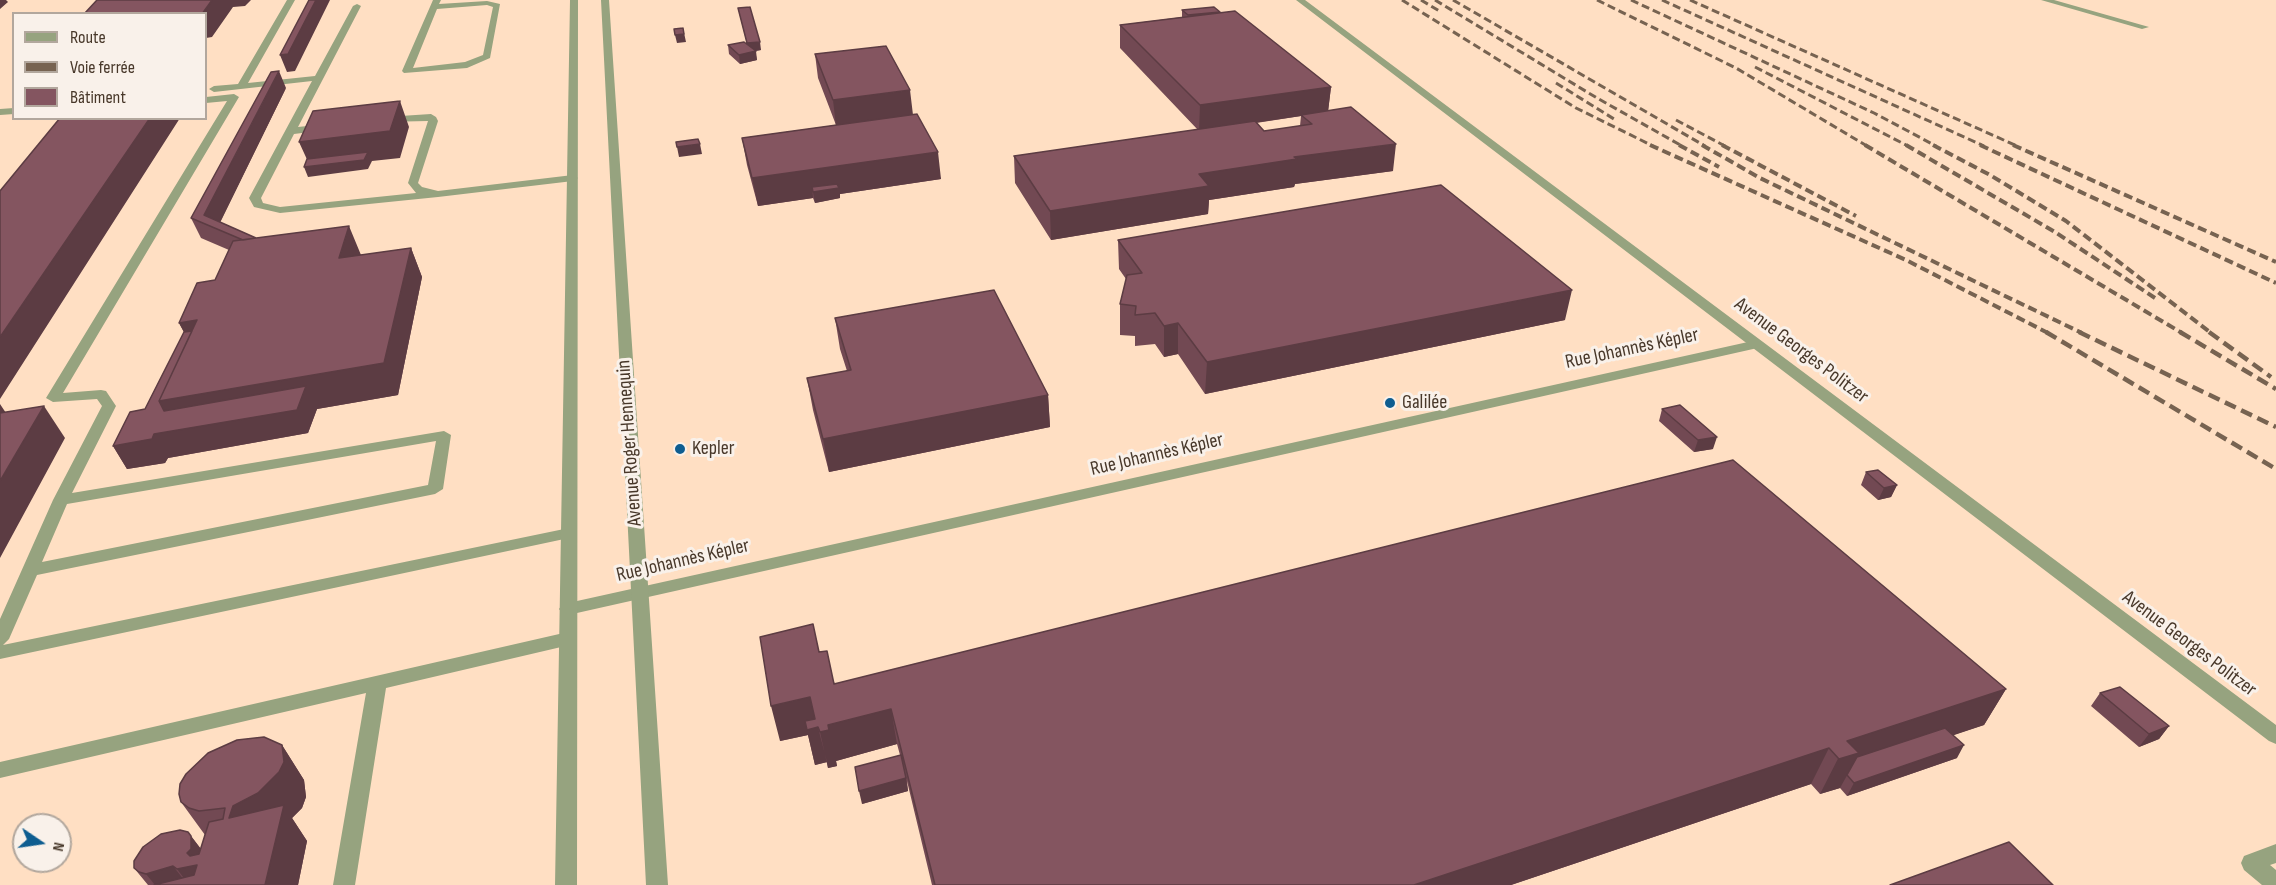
<!DOCTYPE html>
<html>
<head>
<meta charset="utf-8">
<style>
  body { margin:0 }
  #map { position:relative; width:2276px; height:885px; overflow:hidden; background:#ffdfc3; font-family:"Sofia Sans Condensed",sans-serif }
  canvas { display:block }
  .legend { position:absolute; left:12px; top:12px; width:195px; height:108px; box-sizing:border-box; background:#f9f1ea; border:2px solid #b2a79d; margin:0; padding:8px 10px; list-style:none; font-size:18px; color:#48382a }
  .legend li { display:flex; align-items:center; gap:12px; height:30px }
  .legend b { width:30px; border:2px solid #b2a79d }
  .north { position:absolute; left:12px; top:813px; width:60px; height:60px; box-sizing:border-box; background:#f9f1ea; border:2px solid #b2a79d; border-radius:50%; rotate:103deg; font-size:16px; font-weight:700; line-height:24px; text-align:center; color:#48382a }
  .north::after { content:''; display:block; margin:auto; width:21px; height:27px; background:#0e5d90; clip-path:polygon(50% 0,100% 100%,50% 72%,0 100%) }
</style>
</head>
<body>
<div id="map">
<canvas width="2276" height="885"></canvas>
<ul class="legend">
<li><b style="height:8px;background:#96a37f"></b>Route</li>
<li><b style="height:8px;background:#776351"></b>Voie ferrée</li>
<li><b style="height:16px;background:#845560"></b>Bâtiment</li>
</ul>
<div class="north">N</div>
</div>
<script>
const context = document.querySelector('canvas').getContext('2d');
context.lineJoin = 'round';
const shape = rows => new Path2D(rows.map(r => 'M' + r).join(''));
function fill(path, color) { context.fillStyle = color; context.fill(path, 'evenodd'); }
function stroke(path, color, width, dash) { context.strokeStyle = color; context.lineWidth = width; context.lineCap = dash ? 'butt' : 'round'; context.setLineDash(dash || []); context.stroke(path); }
function drawText(font, color, halo, rows, align = 'center') {
  context.font = font + ' "Sofia Sans Condensed",sans-serif'; context.lineWidth = 6; context.setLineDash([]); context.textBaseline = 'middle'; context.strokeStyle = halo; context.fillStyle = color; for (const [text, x, y, turn = 0] of rows) {
    context.save(); context.translate(x, y); context.rotate((+turn || 0) * Math.PI / 180); context.textAlign = isNaN(turn) ? turn : align; if (halo) context.strokeText(text, 0, 0); context.fillText(text, 0, 0); context.restore();
  }
}
fill(shape([
  [287,0,295,0,248,83,315,76,353,6,357,4,361,6,298,127,326,124,331,127,326,130,294,134,261,198,263,203,280,207,416,193,408,183,428,121,382,122,382,118,385,117,431,114,436,117,438,121,418,183,422,187,438,191,573,175,578,178,573,181,438,197,280,213,254,207,249,198,312,81,214,92,209,89,214,86,238,84,287,0],
  [433,0,441,0,439,4,487,1,500,4,490,58,467,68,404,73,402,71,433,0],
  [487,5,493,7,483,55,465,62,413,68,437,9,487,5],
  [2041,0,2054,0,2149,27,2142,29,2041,0],
  [234,94,239,97,63,393,101,390,106,391,116,406,72,493,444,431,451,435,443,489,435,494,37,575,9,639,3,645,569,528,575,529,577,533,575,537,569,538,0,659,0,619,53,500,102,406,97,399,53,402,46,398,227,101,206,103,206,97,234,94],
  [436,441,428,485,42,562,67,504,436,441],
  [14,108,14,114,0,115,0,109,14,108],
  [568,632,574,634,577,639,574,644,386,688,355,885,333,885,366,693,0,778,0,762,568,632],
  [2276,844,2276,863,2270,865,2276,870,2276,885,2262,885,2244,870,2241,863,2244,856,2276,844]
]), '#96a37f');
fill(shape([
  [1757,340,1764,344,1762,347,568,615,562,613,559,609,562,605,568,603,1757,340]
]), '#96a37f');
fill(shape([
  [570,0,578,0,577,885,555,885,570,0],
  [601,0,609,0,668,885,646,885,601,0],
  [1296,0,1305,0,2276,725,2276,744,2269,741,1296,0]
]), '#96a37f');
stroke(shape([
  [1402,0,1576,108,1653,146],
  [1421,0,1441,12],
  [1435,0,1597,98,1682,146],
  [1453,0,1705,146],
  [1597,0,1736,68,1867,146],
  [1631,0,1874,113,1936,146],
  [1662,0,1984,146],
  [1690,0,2017,146],
  [1755,67,1908,146],
  [1556,83,1614,119],
  [1676,120,1725,146]
]), '#776351', 3, [8, 4]);
stroke(shape([
  [1650,145,1906,260,2048,333],
  [1679,145,1719,167],
  [1702,145,1760,178,2082,333],
  [1722,145,1856,216],
  [1865,145,2182,333],
  [1906,145,2055,232,2155,298],
  [1933,145,1990,175,2066,221,2211,333],
  [1980,145,2276,283],
  [2013,145,2276,262]
]), '#776351', 4, [9, 4.5]);
stroke(shape([
  [2046,332,2276,469],
  [2079,332,2276,427],
  [2180,332,2276,389],
  [2209,332,2271,377]
]), '#776351', 4.5, [12, 6]);
fill(shape([
  [738,8,761,50,755,51,757,60,740,64,729,54,728,45,747,44],
  [1182,10,1220,12,1331,87,1328,111,1393,171,1295,184,1294,187,1209,200,1208,214,1051,240,1015,183,1014,156,1198,130,1120,48,1120,25,1182,17],
  [1301,116,1300,126,1264,131,1256,123],
  [815,54,912,115,941,179,840,194,840,198,815,203,813,198,758,206,747,165,742,138,836,125,818,78],
  [286,88,220,222,256,238,361,255,411,248,422,277,398,395,317,409,308,433,168,458,165,463,127,469,113,446,145,409,184,332,179,323,215,280,229,250,201,238,191,218],
  [1118,240,1565,320,1205,394,1178,354,1164,357,1155,344,1135,346,1135,336,1120,335,1120,304,1126,279,1119,269],
  [835,318,1048,395,1050,427,829,472,813,410,807,378,847,371,840,349],
  [1662,409,1713,449,1694,452,1659,421],
  [1866,472,1897,485,1891,497,1878,500,1861,485],
  [820,652,835,684,2006,689,1984,725,1953,735,1957,758,1847,796,1840,788,1820,794,1811,784,1511,885,932,885,907,781,908,791,862,804,900,755,897,744,836,761,837,766,828,768,827,762,815,765,808,735,780,741],
  [2100,693,2169,726,2159,739,2139,747,2091,706],
  [282,745,304,780,306,797,302,808,292,818,307,841,298,885,148,885,134,868,191,836,201,849,205,835,181,802]
]), '#724953');
fill(shape([
  [0,0,6,0,8,2,0,9],
  [212,0,251,0,245,6,233,7,212,37,206,38,206,14,202,14],
  [316,0,330,0,295,71,287,72,280,55],
  [683,28,686,42,677,43,675,35],
  [760,42,761,50,749,52,747,43],
  [756,51,757,60,740,64,739,55],
  [279,71,286,88,217,229,204,215],
  [1331,87,1328,112,1301,115,1301,116,1199,131,1200,105],
  [910,90,913,115,836,126,833,100],
  [400,101,409,127,400,158,372,161,368,169,308,177,304,167,310,166,299,142],
  [150,118,180,118,0,399,0,337],
  [700,144,702,154,679,157,677,147],
  [1396,144,1393,171,1295,184,1294,187,1209,200,1208,214,1051,240,1050,211,1199,174,1294,157],
  [938,152,941,179,840,194,840,198,815,203,812,187,813,198,758,206,752,178],
  [349,226,361,255,339,258],
  [411,248,422,277,398,395,317,409,308,433,168,458,165,463,127,469,113,446,159,401,193,349,179,323],
  [1572,290,1565,320,1205,394,1207,362],
  [1178,323,1178,354,1164,357,1164,326],
  [1048,395,1050,427,829,472,823,439],
  [0,404,10,419,0,436],
  [44,406,65,438,0,558,0,481],
  [1717,437,1713,449,1694,452,1698,440],
  [1897,485,1891,497,1878,500,1884,488],
  [2006,689,1984,725,1850,770,1840,788,1820,794,1847,741],
  [810,697,827,762,815,765,808,735,780,741,771,706],
  [891,709,897,744,836,761,837,766,828,768,820,732,828,725],
  [2169,726,2159,739,2139,747,2149,734],
  [282,745,304,780,306,797,302,808,292,818,307,841,298,885,265,885,229,818,233,806],
  [1964,745,1957,758,1847,796,1854,783],
  [1829,748,1811,784,1511,885,1414,885],
  [906,778,908,791,862,804,859,791],
  [191,836,218,872,189,885,177,869,187,853],
  [173,866,188,885,155,885,146,874]
]), '#5c3c43');
const building = shape([
  [97,0,212,0,202,14,84,14,97,0],
  [309,0,316,0,288,54,280,55,309,0],
  [750,7,760,42,747,43,738,8,750,7],
  [1214,7,1220,12,1188,15,1182,10,1214,7],
  [1235,11,1331,87,1200,105,1120,25,1235,11],
  [683,28,684,34,675,35,674,29,683,28],
  [744,42,756,51,739,55,728,45,744,42],
  [886,46,910,90,833,100,815,54,886,46],
  [279,71,204,215,256,238,243,240,191,218,271,72,279,71],
  [400,101,390,131,299,142,313,111,400,101],
  [1351,107,1396,144,1294,157,1297,159,1199,174,1209,186,1050,211,1014,156,1255,121,1264,131,1312,124,1301,115,1351,107],
  [917,114,938,152,752,178,742,138,917,114],
  [60,118,150,118,0,337,0,191,60,118],
  [698,139,700,144,677,147,676,142,698,139],
  [368,152,364,160,304,167,307,159,368,152],
  [837,184,839,188,813,192,812,187,837,184],
  [1441,185,1572,290,1207,362,1178,323,1164,326,1155,313,1135,315,1136,306,1120,304,1127,275,1142,273,1118,240,1441,185],
  [349,226,339,258,411,248,384,363,159,401,197,320,179,323,197,283,215,280,233,241,349,226],
  [994,290,1048,395,823,439,807,378,851,370,835,318,994,290],
  [192,331,159,401,164,411,306,386,297,410,154,434,152,439,113,446,130,412,145,409,184,332,192,331],
  [1680,405,1717,437,1698,440,1662,409,1680,405],
  [44,406,0,481,0,413,44,406],
  [1733,460,2006,689,1847,741,1859,753,1839,759,1829,748,1414,885,935,885,891,709,828,725,829,730,820,732,818,727,807,730,805,721,815,719,810,697,771,706,760,637,813,624,819,652,827,651,834,684,1733,460],
  [1878,470,1897,485,1884,488,1866,472,1878,470],
  [2120,687,2169,726,2149,734,2100,693,2120,687],
  [1945,728,1964,745,1854,783,1847,775,1857,757,1945,728],
  [264,737,282,745,284,762,279,772,258,793,233,806,229,818,284,805,265,885,154,885,194,875,197,865,177,869,173,866,146,874,139,872,134,868,134,861,143,847,161,834,180,830,188,832,191,836,191,849,187,853,190,856,199,854,209,822,223,819,225,808,199,811,189,808,181,802,179,794,180,784,186,774,208,753,237,740,264,737],
  [901,755,906,778,859,791,855,767,901,755],
  [2009,842,2053,885,1890,885,2009,842]
]);
fill(building, '#845560');
stroke(building, '#5c3c43', 1.5);
for (const [x, y, r, color] of [
  [1390,403,6,"#0e5d90"],
  [680,449,6,"#0e5d90"]
]) { const dot = new Path2D(); dot.arc(x, y, r, 0, 2 * Math.PI); context.fillStyle = color; context.fill(dot); stroke(dot, '#f9f1ea', 2); }
drawText('20px', '#48382a', '#f9f1ea', [
  ["Rue Johannès Képler",1632,349,-12],
  ["Avenue Georges Politzer",1801,351,37],
  ["Avenue Roger Hennequin",630,443,-94],
  ["Rue Johannès Képler",1157,455,-13],
  ["Rue Johannès Képler",683,561,-13],
  ["Avenue Georges Politzer",2189,644,37]
]);
drawText('20px', '#48382a', '#f9f1ea', [
  ["Galilée",1402,403],
  ["Kepler",692,449]
], 'left');
</script>
</body>
</html>
